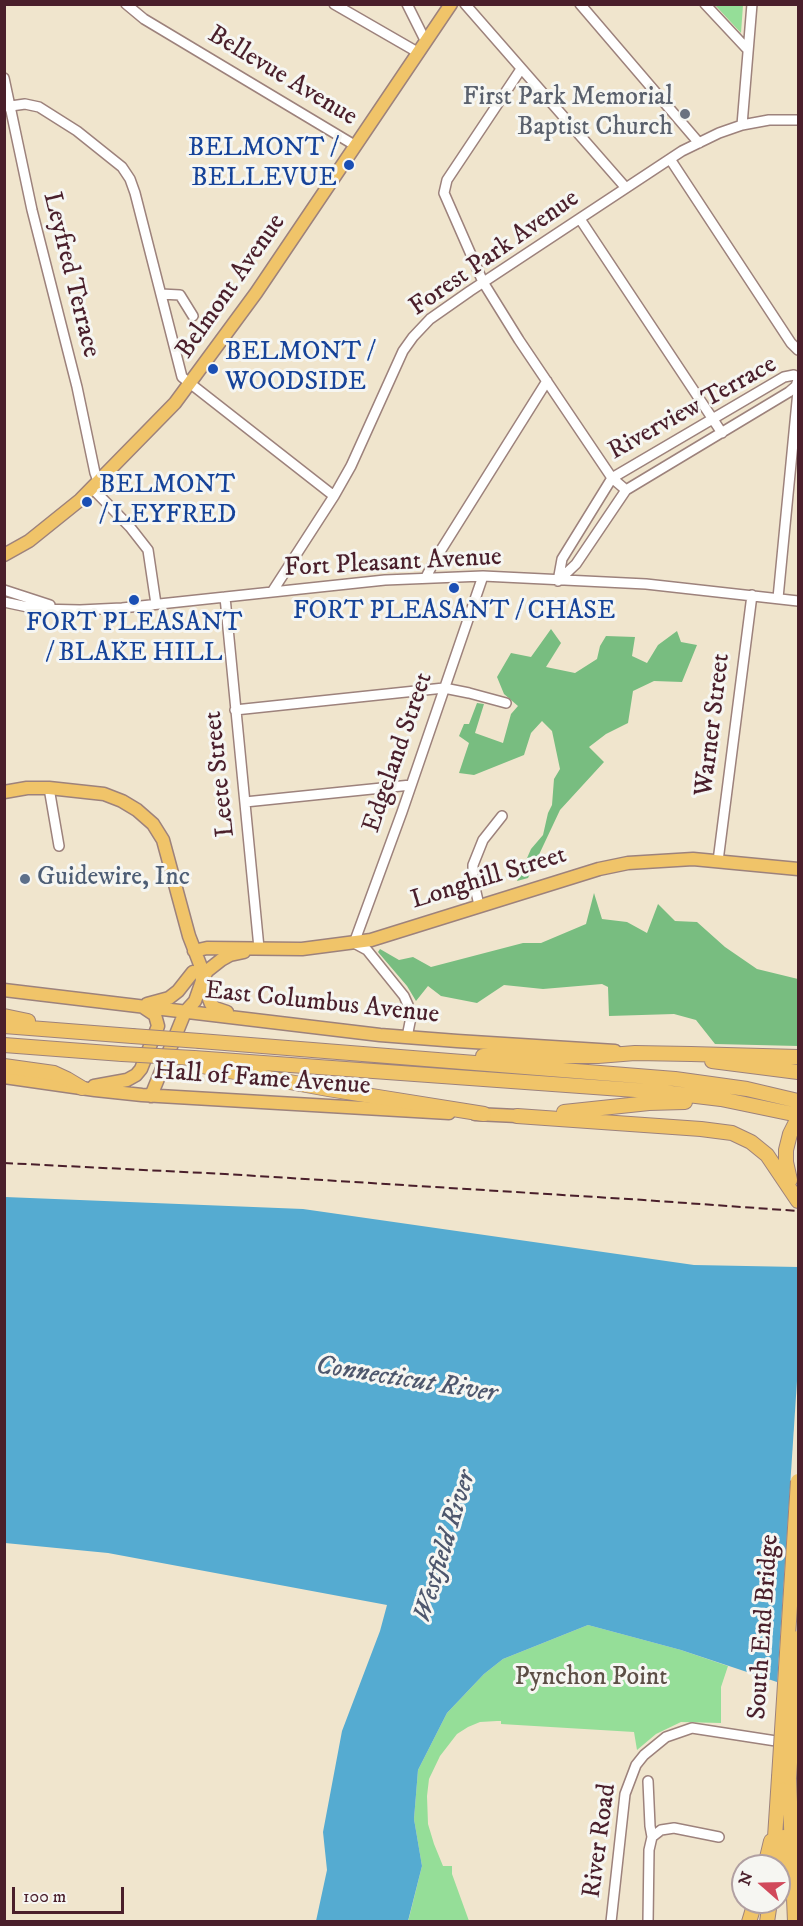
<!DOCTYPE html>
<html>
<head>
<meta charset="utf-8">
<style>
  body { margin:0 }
  #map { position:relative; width:803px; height:1926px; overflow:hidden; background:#f0e5cd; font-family:"IM FELL DW Pica",serif }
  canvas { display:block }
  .frame { position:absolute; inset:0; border:6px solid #4a1f2b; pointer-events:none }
  .north { position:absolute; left:731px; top:1854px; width:60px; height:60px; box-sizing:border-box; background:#f6f6f2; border:2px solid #b1a0a2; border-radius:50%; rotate:290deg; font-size:16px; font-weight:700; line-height:24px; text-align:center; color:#4a1f2b }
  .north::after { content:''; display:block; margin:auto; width:21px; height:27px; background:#d1495b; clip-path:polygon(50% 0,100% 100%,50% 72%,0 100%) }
  .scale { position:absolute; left:12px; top:1887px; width:112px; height:27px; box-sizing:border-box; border:3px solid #4a1f2b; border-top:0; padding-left:8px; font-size:18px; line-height:21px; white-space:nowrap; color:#4a1f2b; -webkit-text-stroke:4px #f6f6f2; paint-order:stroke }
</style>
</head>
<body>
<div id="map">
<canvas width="803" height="1926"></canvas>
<div class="frame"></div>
<div class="north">N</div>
<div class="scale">100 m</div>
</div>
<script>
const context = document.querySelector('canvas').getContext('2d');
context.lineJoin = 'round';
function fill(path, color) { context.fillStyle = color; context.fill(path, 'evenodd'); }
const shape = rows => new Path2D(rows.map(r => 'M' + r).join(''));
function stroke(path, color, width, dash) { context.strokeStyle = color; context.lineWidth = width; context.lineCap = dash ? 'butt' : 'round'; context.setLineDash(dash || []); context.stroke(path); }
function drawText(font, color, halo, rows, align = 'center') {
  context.font = font + ' "IM FELL DW Pica",serif'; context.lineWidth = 6; context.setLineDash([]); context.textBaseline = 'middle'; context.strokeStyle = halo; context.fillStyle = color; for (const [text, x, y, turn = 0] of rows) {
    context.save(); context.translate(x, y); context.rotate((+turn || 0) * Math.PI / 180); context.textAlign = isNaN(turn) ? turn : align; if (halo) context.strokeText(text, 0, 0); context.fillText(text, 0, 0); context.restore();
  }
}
fill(shape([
  [715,5,743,5,741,33],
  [588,1625,681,1650,728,1666,721,1687,721,1723,681,1722,656,1734,637,1750,634,1732,501,1724,501,1721,497,1721,480,1722,468,1727,457,1734,440,1756,429,1779,427,1796,428,1824,434,1844,443,1866,452,1866,452,1874,469,1921,408,1922,422,1866,414,1819,418,1770,447,1713,484,1674,503,1659]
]), '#95de98');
fill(shape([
  [551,629,561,643,546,667,575,673,597,659,600,646,606,636,635,637,632,656,647,663,658,645,677,631,681,642,697,645,682,682,654,681,633,691,628,723,606,734,589,747,604,762,560,810,528,878,517,881,531,849,543,835,548,813,552,805,554,779,560,769,552,731,542,721,531,733,524,755,474,775,459,773,469,743,459,736,464,724,469,724,477,703,484,704,475,733,503,743,511,714,518,706,504,694,497,677,511,653,531,657],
  [594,893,602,919,627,922,647,933,658,904,675,921,697,922,725,947,757,969,798,979,798,1046,715,1044,696,1020,674,1014,609,1016,608,987,602,984,543,989,504,985,477,1003,441,996,428,986,416,1001,407,986,378,952,380,949,399,960,413,957,431,967,523,943,541,943,586,924]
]), '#78bd80');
fill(shape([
  [5,1197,303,1209,694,1265,798,1267,798,1689,681,1650,588,1625,503,1659,484,1674,447,1713,418,1770,414,1819,422,1866,408,1921,316,1921,327,1870,323,1832,342,1731,380,1631,387,1605,108,1553,5,1543]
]), '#55abd1');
fill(shape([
  [798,1366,798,1692,777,1685]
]), '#f0e5cd');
const minor = shape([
  [126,4,144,19,356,146],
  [334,4,419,53],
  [407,4,426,42],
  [465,4,626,188],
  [580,4,699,143],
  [705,4,748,50],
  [521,69,447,180,444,193,483,282,519,340,612,478,626,490],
  [4,78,32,210,77,387,95,473,98,481],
  [4,107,25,104,39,107,77,131,122,167,130,179,135,193,182,377,334,496],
  [742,125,752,4],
  [670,159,791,343,798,350],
  [580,219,722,433],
  [161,294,180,295,193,316],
  [92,488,130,527,148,550,156,604],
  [426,577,436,558,547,381],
  [558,581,562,559,612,478,784,377,794,375,798,377],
  [558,581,576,564,626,490,789,392,796,386,798,380],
  [4,590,50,605],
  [272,592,334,496,351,466,403,351,413,337,430,319,470,291,682,151,719,133,742,125,769,120,798,120],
  [225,597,259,948],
  [778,598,798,391],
  [4,602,37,609,80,610,122,608,385,580,483,576,646,584,798,601],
  [235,710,444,688,469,693,506,703],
  [49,788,59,846],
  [245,802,411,785],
  [718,861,752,595],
  [479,905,473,879,473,865,483,840,502,816],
  [407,1037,411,1017,408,1005,404,996,367,950,354,943,402,812,483,576],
  [652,1837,661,1830,674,1828,719,1837],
  [611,1922,625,1794,636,1765,644,1755,666,1737,692,1728,776,1741,798,1748],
  [648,1922,649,1850,652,1837,650,1826,648,1781]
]);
const major = shape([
  [4,555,29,541,80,500,175,403,256,293,451,4],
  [4,792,27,788,49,788,104,794,122,801,137,810,153,824,163,840,189,936,201,967,202,981,195,1001,185,1012,151,1096],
  [194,951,207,948,302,949,371,940,599,869,628,863,693,859,798,869],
  [4,990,380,1035,457,1041,615,1051],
  [147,1004,169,998,178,991,193,972],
  [227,1012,215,1008,211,1004,202,981,207,971,221,960,230,955,244,952],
  [4,1077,95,1090,142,1095,449,1113],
  [94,1086,127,1080,136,1075,141,1069,158,1026,155,1015,143,1007],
  [475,1114,517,1116]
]);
const highway = shape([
  [4,1016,28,1021],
  [4,1026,132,1036],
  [200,1041,675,1079,747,1089,798,1101],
  [4,1045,122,1054],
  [483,1056,598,1056,635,1053,691,1054,798,1057],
  [194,1058,663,1092,721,1099,798,1115],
  [712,1061,798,1072],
  [4,1066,54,1073,67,1079,82,1088],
  [202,1066,328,1089,484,1114],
  [564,1112,649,1103,685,1102],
  [517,1116,701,1129,732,1133,751,1142,767,1155,798,1201],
  [790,1180,786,1162,786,1150,790,1134,798,1118],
  [789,1778,795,1922],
  [774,1852,779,1777],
  [765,1866,771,1841],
  [779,1892,784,1837],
  [749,1922,755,1902],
  [767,1922,770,1902]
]);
stroke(minor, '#9d827c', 12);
stroke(major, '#9d827c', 15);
stroke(highway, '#9d827c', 16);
stroke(minor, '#fff', 9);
stroke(major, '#f0c469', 12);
stroke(highway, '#f0c469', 14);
stroke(shape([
  [4,1163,225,1174,644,1200,798,1211]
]), '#4a1f2b', 2, [9, 4.5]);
const highwayBridge = shape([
  [132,1036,200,1041],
  [122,1054,194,1058],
  [779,1777,798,1481],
  [789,1778,798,1638]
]);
stroke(highwayBridge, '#9d827c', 16, []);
stroke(highwayBridge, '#f0c469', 14);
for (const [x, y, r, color] of [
  [685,114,6,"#6b7280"],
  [349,165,6,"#1a4fb4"],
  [213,369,6,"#1a4fb4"],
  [87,502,6,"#1a4fb4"],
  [454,588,6,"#1a4fb4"],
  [134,600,6,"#1a4fb4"],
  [25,879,6,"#5c6f8a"]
]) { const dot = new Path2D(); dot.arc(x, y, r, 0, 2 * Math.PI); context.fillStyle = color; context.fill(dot); stroke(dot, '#f6f6f2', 2); }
drawText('26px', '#4a1f2b', '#f6f6f2', [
  ["Bellevue Avenue",282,77,31],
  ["Forest Park Avenue",495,254,-35],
  ["Leyfred Terrace",70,275,76],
  ["Belmont Avenue",232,287,-55],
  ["Riverview Terrace",693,409,-29],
  ["Fort Pleasant Avenue",393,564,-3],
  ["Warner Street",714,725,-83],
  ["Edgeland Street",399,753,-71],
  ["Leete Street",221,774,-96],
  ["Longhill Street",489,879,-17],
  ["East Columbus Avenue",322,1004,6],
  ["Hall of Fame Avenue",262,1080,4],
  ["South End Bridge",765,1627,-86],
  ["River Road",601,1841,-82]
]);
drawText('26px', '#5b616d', '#f6f6f2', [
  ["First Park Memorial",673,99],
  ["Baptist Church",673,129]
], 'right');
drawText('26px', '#164399', '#f6f6f2', [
  ["BELMONT /",337,150,"right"],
  ["BELLEVUE",337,180,"right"],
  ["BELMONT /",225,354],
  ["WOODSIDE",225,384],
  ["BELMONT",99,487],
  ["/ LEYFRED",99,517],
  ["FORT PLEASANT / CHASE",454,613,"center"],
  ["FORT PLEASANT",134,625,"center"],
  ["/ BLAKE HILL",134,655,"center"]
], 'left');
drawText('26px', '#4e5e75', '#f6f6f2', [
  ["Guidewire, Inc",37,879]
], 'left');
drawText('26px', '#5d4f46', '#f6f6f2', [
  ["Pynchon Point",591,1679]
]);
drawText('italic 27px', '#4e576d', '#f6f6f2', [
  ["Connecticut River",406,1381,9],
  ["Westfield River",446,1547,-73]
]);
</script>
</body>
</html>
